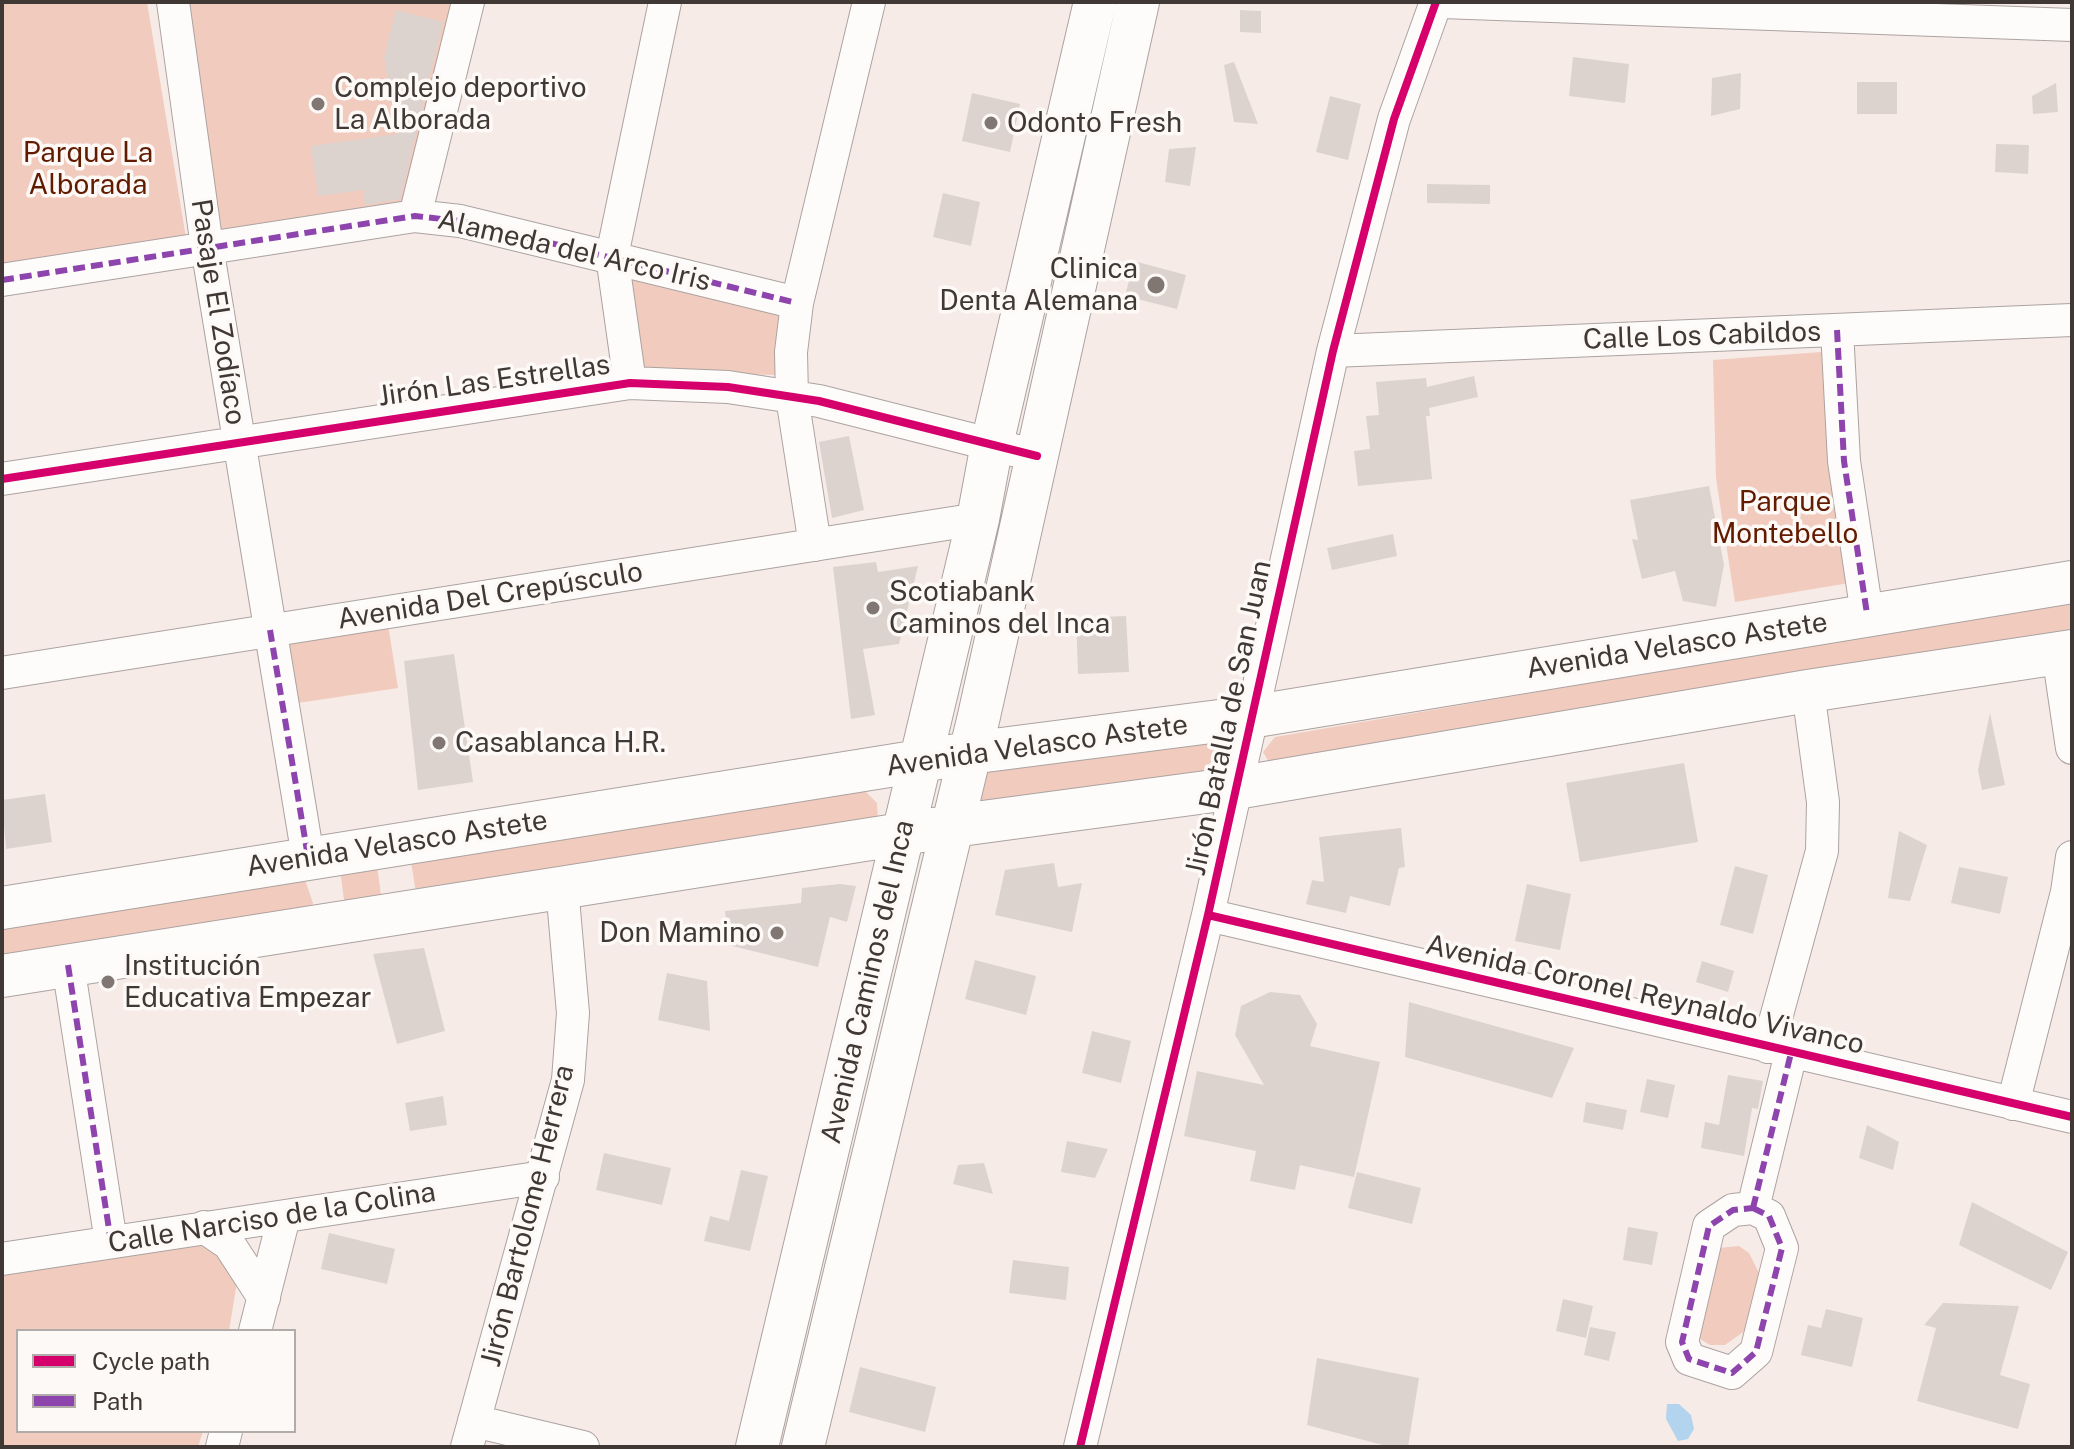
<!DOCTYPE html>
<html>
<head>
<meta charset="utf-8">
<style>
  body { margin:0 }
  #map { position:relative; width:2074px; height:1449px; overflow:hidden; background:#f6ebe7; font-family:"Public Sans",sans-serif }
  canvas { display:block }
  .frame { position:absolute; inset:0; border:4px solid #403835; pointer-events:none }
  .legend { position:absolute; left:16px; top:1329px; width:280px; height:104px; box-sizing:border-box; background:#fdf9f7; border:2px solid #b1aca9; margin:0; padding:10px 14px; list-style:none; font-size:24px; color:#403835 }
  .legend li { display:flex; align-items:center; gap:16px; height:40px }
  .legend b { width:40px; border:2px solid #b1aca9 }
</style>
</head>
<body>
<div id="map">
<canvas width="2074" height="1449"></canvas>
<div class="frame"></div>
<ul class="legend">
<li><b style="height:10px;background:#d6006c"></b>Cycle path</li>
<li><b style="height:10px;background:#8e44ad"></b>Path</li>
</ul>
</div>
<script>
const context = document.querySelector('canvas').getContext('2d');
context.lineJoin = 'round';
function fill(path, color) { context.fillStyle = color; context.fill(path, 'evenodd'); }
const shape = rows => new Path2D(rows.map(r => 'M' + r).join(''));
function stroke(path, color, width, dash) { context.strokeStyle = color; context.lineWidth = width; context.lineCap = dash ? 'butt' : 'round'; context.setLineDash(dash || []); context.stroke(path); }
function drawText(font, color, halo, rows, align = 'center') {
  context.font = font + ' "Public Sans",sans-serif'; context.lineWidth = 7; context.setLineDash([]); context.textBaseline = 'middle'; context.strokeStyle = halo; context.fillStyle = color; for (const [text, x, y, turn = 0] of rows) {
    context.save(); context.translate(x, y); context.rotate((+turn || 0) * Math.PI / 180); context.textAlign = isNaN(turn) ? turn : align; if (halo) context.strokeText(text, 0, 0); context.fillText(text, 0, 0); context.restore();
  }
}
fill(shape([
  [2,2,147,2,187,244,2,273],
  [185,2,462,2,410,206,218,234],
  [619,265,791,308,775,375,655,372,643,367],
  [1835,351,1861,581,1735,602,1716,478,1713,360],
  [2072,600,2072,638,1273,769,1263,752,1275,737],
  [387,618,398,688,291,704,280,634],
  [1223,738,1212,776,979,808,986,771],
  [865,791,877,803,878,823,417,899,411,862],
  [377,865,382,903,345,907,340,870],
  [304,877,313,903,310,912,2,963,2,926],
  [205,1244,224,1259,237,1282,229,1331,18,1331,18,1431,203,1431,198,1447,2,1447,2,1266],
  [1739,1246,1749,1253,1761,1277,1746,1330,1725,1345,1710,1345,1695,1336,1719,1248]
]), '#f1cbbe');
fill(shape([
  [1667,1404,1679,1404,1691,1415,1694,1429,1688,1439,1678,1441,1666,1419]
]), '#b2d4ef');
fill(shape([
  [396,10,443,22,400,199,365,205,363,190,318,196,311,146,397,134,384,57],
  [1240,10,1261,11,1261,33,1240,32],
  [1573,57,1629,64,1625,103,1569,96],
  [1234,62,1258,124,1234,122,1224,65],
  [1741,73,1740,109,1711,116,1712,78],
  [1857,82,1897,82,1897,114,1857,114],
  [2056,83,2058,112,2033,114,2032,96],
  [972,93,1020,104,1010,152,962,141],
  [1330,96,1361,104,1348,160,1316,152],
  [1996,144,2029,145,2028,174,1995,172],
  [1196,147,1190,186,1165,182,1169,149],
  [1427,184,1490,185,1490,204,1427,203],
  [943,193,980,202,971,246,933,237],
  [1134,261,1186,275,1177,309,1125,296],
  [1474,376,1478,397,1429,408,1430,416,1426,416,1432,479,1358,486,1354,451,1370,449,1366,416,1379,415,1376,382,1426,378,1427,387],
  [849,436,864,510,832,518,819,442],
  [1709,486,1724,565,1716,607,1683,601,1675,571,1642,579,1632,539,1638,540,1630,500],
  [1393,534,1397,556,1332,570,1327,548],
  [876,562,878,572,918,566,899,644,863,649,875,715,851,719,833,567],
  [1126,616,1129,672,1078,674,1076,618],
  [454,654,473,782,418,790,404,661],
  [1990,713,2005,785,1982,790,1978,770],
  [1684,763,1698,842,1580,862,1566,783],
  [45,794,52,842,6,849,2,800],
  [1401,828,1405,867,1399,868,1390,906,1350,896,1346,913,1306,904,1312,880,1324,882,1319,837],
  [1899,831,1927,845,1910,901,1888,898],
  [1054,863,1058,887,1082,883,1072,932,995,915,1005,870],
  [1735,866,1768,875,1753,934,1720,925],
  [1959,867,2008,877,2000,914,1951,903],
  [840,884,856,886,847,922,830,917,818,967,728,945,725,911,801,903,802,888],
  [1527,884,1571,894,1560,950,1515,941],
  [424,948,445,1031,397,1044,373,954],
  [975,960,1036,976,1026,1015,965,999],
  [1702,961,1734,971,1728,992,1696,982],
  [667,973,707,981,710,1031,658,1020],
  [1270,992,1300,995,1317,1024,1310,1046,1380,1062,1354,1177,1300,1165,1295,1190,1250,1181,1256,1151,1184,1136,1197,1071,1264,1085,1235,1035,1241,1006],
  [1409,1002,1574,1048,1552,1098,1405,1057],
  [1092,1031,1131,1041,1121,1083,1082,1073],
  [1728,1075,1763,1081,1758,1109,1752,1108,1744,1156,1701,1148,1705,1122,1719,1125],
  [1647,1079,1675,1085,1668,1118,1640,1112],
  [443,1096,447,1125,410,1131,405,1103],
  [1586,1102,1627,1110,1623,1130,1583,1122],
  [1867,1125,1899,1142,1893,1170,1859,1158],
  [1067,1141,1108,1149,1095,1178,1061,1172],
  [604,1153,671,1168,662,1205,596,1190],
  [984,1163,993,1194,953,1184,958,1165],
  [741,1170,768,1176,750,1251,704,1241,710,1216,729,1221],
  [1357,1172,1421,1188,1412,1224,1348,1208],
  [1972,1202,2068,1252,2051,1290,1959,1245],
  [1628,1227,1658,1232,1652,1265,1623,1260],
  [329,1233,395,1249,387,1284,321,1269],
  [1013,1260,1069,1267,1066,1300,1009,1293],
  [1563,1299,1593,1306,1586,1338,1556,1331],
  [1943,1303,2019,1306,2000,1375,2030,1384,2018,1429,1917,1401,1936,1328,1924,1325],
  [1826,1309,1863,1318,1852,1367,1801,1355,1808,1325,1821,1328],
  [1590,1327,1616,1332,1609,1361,1584,1355],
  [1317,1358,1419,1378,1408,1447,1390,1447,1307,1425],
  [860,1367,936,1387,925,1432,849,1412]
]), '#dcd3cf');
const minor = shape([
  [173,2,207,247,308,857],
  [1442,2,2072,25],
  [415,216,468,2],
  [2,280,415,216,460,221,797,303],
  [1837,330,1844,461,1867,614],
  [1333,351,2072,320],
  [630,383,612,256,665,2],
  [2,479,630,383,728,387,819,401,1037,456],
  [815,545,792,397,791,352,797,303,869,2],
  [2058,653,2072,748],
  [2,673,978,519],
  [1208,915,2072,1117],
  [68,965,111,1242],
  [1768,1047,1822,851,1823,802,1808,691],
  [2013,1104,2067,892,2072,857],
  [1753,1208,1769,1216,1782,1248,1756,1352,1732,1373,1689,1359,1682,1342,1709,1226,1733,1210,1753,1208],
  [1753,1208,1791,1053],
  [204,1227,229,1244,264,1298],
  [2,1259,543,1177],
  [255,1331,284,1217],
  [474,1421,583,1447],
  [222,1447,226,1431],
  [467,1447,568,1080,573,1013,562,887],
  [1080,1447,1208,915,1333,351,1394,119,1436,2]
]);
const major = shape([
  [2,908,970,753,1250,717,2072,582],
  [2,976,953,826,1236,788,1808,691,2072,651],
  [757,1447,978,519,992,444,1095,2],
  [803,1447,979,716,1138,2]
]);
stroke(minor, '#aba3a0', 34);
stroke(major, '#aba3a0', 44);
stroke(minor, '#fefcfb', 32);
stroke(major, '#fefcfb', 42);
stroke(shape([
  [2,280,415,216,460,221,797,303],
  [1837,330,1844,461,1867,614],
  [270,630,308,857],
  [68,965,111,1242],
  [1753,1208,1769,1216,1782,1248,1756,1352,1732,1373,1689,1359,1682,1342,1709,1226,1733,1210,1753,1208],
  [1753,1208,1791,1053]
]), '#8e44ad', 6, [12, 6]);
stroke(shape([
  [2,479,630,383,728,387,819,401,1037,456],
  [1208,915,2072,1117],
  [1080,1447,1208,915,1333,351,1394,119,1436,2]
]), '#d6006c', 8);
for (const [x, y, r, color] of [
  [318,104,8,"#807773"],
  [991,123,8,"#807773"],
  [1156,285,10,"#807773"],
  [873,608,8,"#807773"],
  [439,743,8,"#807773"],
  [777,933,8,"#807773"],
  [108,982,8,"#807773"]
]) { const dot = new Path2D(); dot.arc(x, y, r, 0, 2 * Math.PI); context.fillStyle = color; context.fill(dot); stroke(dot, '#fdf9f7', 3); }
drawText('28px', '#403835', '#fdf9f7', [
  ["Complejo deportivo",334,88],
  ["La Alborada",334,120],
  ["Odonto Fresh",1007,123],
  ["Clinica",1138,269,"right"],
  ["Denta Alemana",1138,301,"right"],
  ["Scotiabank",889,592],
  ["Caminos del Inca",889,624],
  ["Casablanca H.R.",455,743],
  ["Don Mamino",761,933,"right"],
  ["Institución",124,966],
  ["Educativa Empezar",124,998]
], 'left');
drawText('28px', '#631b00', '#fdf9f7', [
  ["Parque La",88,153],
  ["Alborada",88,185],
  ["Parque",1785,502],
  ["Montebello",1785,534]
]);
drawText('28px', '#403835', '#fdf9f7', [
  ["Alameda del Arco Iris",574,251,13],
  ["Pasaje El Zodíaco",218,312,81],
  ["Calle Los Cabildos",1702,336,-2],
  ["Jirón Las Estrellas",494,381,-8],
  ["Avenida Del Crepúsculo",490,596,-9],
  ["Avenida Velasco Astete",1677,646,-9],
  ["Jirón Batalla de San Juan",1229,718,-78],
  ["Avenida Velasco Astete",1037,746,-8],
  ["Avenida Velasco Astete",397,844,-9],
  ["Avenida Caminos del Inca",868,982,-77],
  ["Avenida Coronel Reynaldo Vivanco",1645,995,13],
  ["Jirón Bartolome Herrera",528,1216,-76],
  ["Calle Narciso de la Colina",272,1218,-9]
]);
</script>
</body>
</html>
